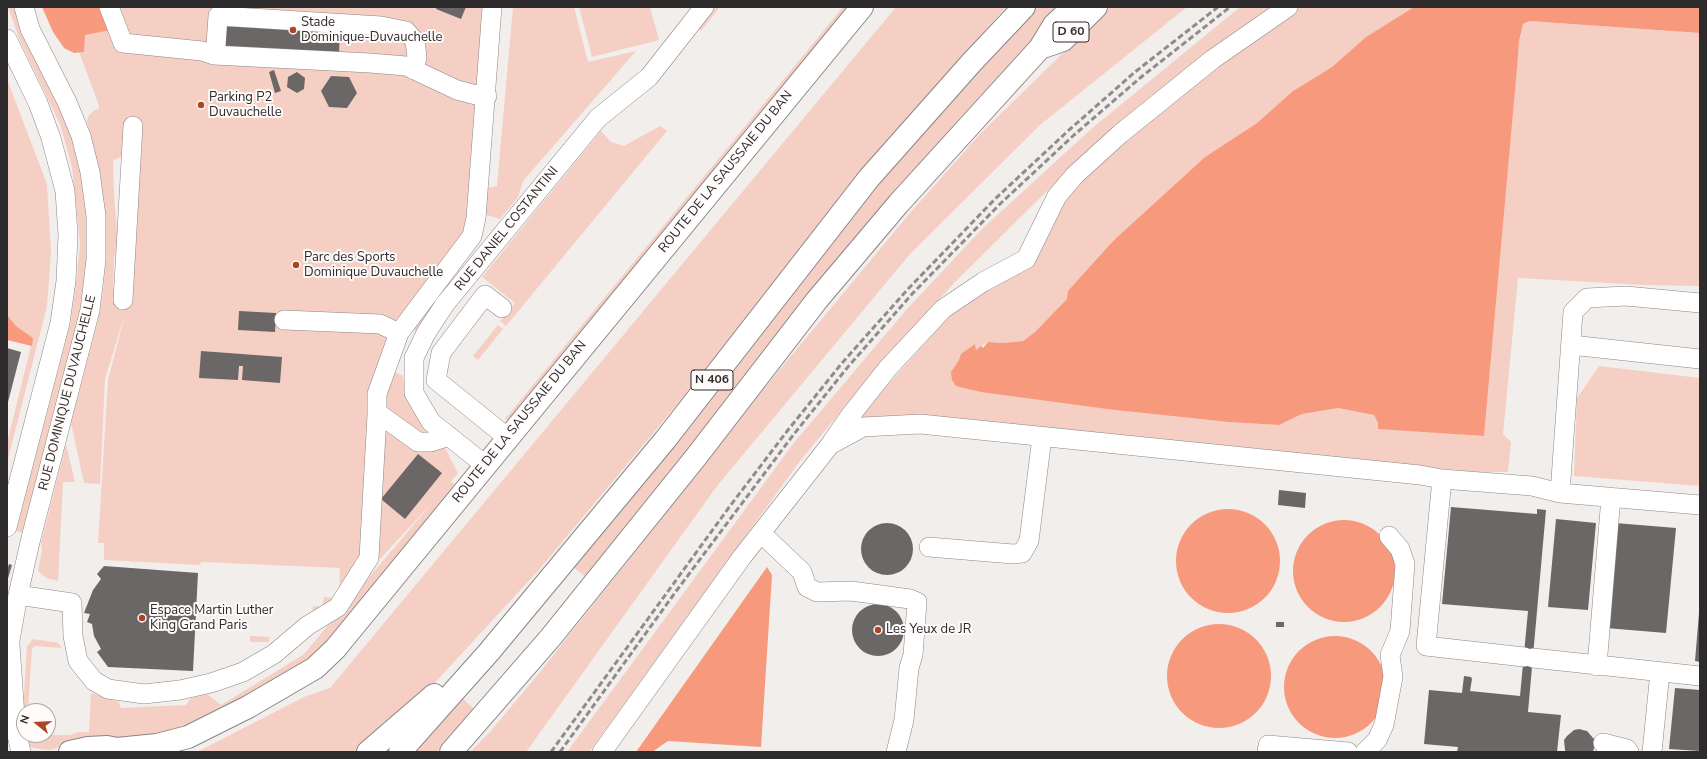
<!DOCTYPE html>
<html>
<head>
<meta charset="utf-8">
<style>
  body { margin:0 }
  #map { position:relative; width:1707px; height:759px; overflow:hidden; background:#f2eeec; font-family:"Nunito Sans",sans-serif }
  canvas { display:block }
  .frame { position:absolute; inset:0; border:8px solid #2d2b2b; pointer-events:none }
  .north { position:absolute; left:16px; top:703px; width:40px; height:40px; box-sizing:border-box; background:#fffbfa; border:1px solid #aba8a7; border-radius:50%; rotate:288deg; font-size:11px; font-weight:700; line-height:16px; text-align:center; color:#2d2b2b }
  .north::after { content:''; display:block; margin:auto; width:14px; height:18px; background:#ad4524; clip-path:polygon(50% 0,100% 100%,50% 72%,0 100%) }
</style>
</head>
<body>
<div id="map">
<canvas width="1707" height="759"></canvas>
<div class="frame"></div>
<div class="north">N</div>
</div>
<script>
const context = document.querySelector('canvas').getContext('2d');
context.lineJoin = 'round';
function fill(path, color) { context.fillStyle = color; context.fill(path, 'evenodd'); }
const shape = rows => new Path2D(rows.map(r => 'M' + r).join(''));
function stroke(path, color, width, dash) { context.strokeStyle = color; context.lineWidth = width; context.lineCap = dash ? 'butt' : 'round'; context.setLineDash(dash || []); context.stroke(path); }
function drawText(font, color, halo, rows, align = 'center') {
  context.font = font + ' "Nunito Sans",sans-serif'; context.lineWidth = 4; context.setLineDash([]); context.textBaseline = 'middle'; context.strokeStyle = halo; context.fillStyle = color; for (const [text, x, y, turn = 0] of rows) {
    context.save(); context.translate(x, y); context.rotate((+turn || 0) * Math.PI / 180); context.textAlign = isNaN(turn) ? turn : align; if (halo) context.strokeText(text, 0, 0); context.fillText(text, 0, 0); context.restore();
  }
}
fill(shape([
  [8,7,17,7,78,148,91,228,86,297,25,533,16,531,71,321,77,275,80,243,72,167,60,124,20,41],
  [59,7,499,7,481,234,418,330,410,332,392,371,403,376,405,391,443,444,458,473,451,481,456,486,337,636,308,663,185,729,146,738,94,738,71,743,50,750,39,749,30,747,25,735,70,735,78,732,89,732,91,693,119,702,121,708,186,705,191,698,207,694,221,705,303,655,433,502,379,560,355,559,361,566,343,593,312,616,313,606,322,607,324,597,334,598,339,594,340,568,202,562,199,565,104,560,104,543,98,543,108,380,125,314,105,379,100,484,84,483,71,423,98,320,103,291,106,257,105,211,99,172,87,121,89,115,95,110,99,109,99,106,81,57],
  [129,152,122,303,113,289,114,257,118,243,114,195,113,161],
  [513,7,574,7,588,62,636,51,523,181,518,197,500,219,483,214,487,188,497,186],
  [579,7,650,7,659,40,592,57],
  [712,7,720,7,701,31,697,27],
  [843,7,853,7,509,422,505,419],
  [896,7,1006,7,870,161,690,389,537,572,430,688,356,752,197,752,304,697,330,688],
  [1033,7,1062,7,961,117,873,220,587,578,572,566,929,119],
  [1110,7,1187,7,1040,125,910,254,717,486,526,752,470,752,490,732,540,672,767,385,910,213,980,134],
  [1240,7,1271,7,1143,105,1043,195,954,283,866,381,800,461,589,752,567,752,793,444,906,310,982,229,1090,130],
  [1300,7,1414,7,1366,37,1332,67,1293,91,1257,123,1205,157,1114,240,1067,299,1035,332,1023,341,1004,343,988,342,976,350,975,344,959,360,951,372,1115,410,1228,422,1279,425,1302,414,1338,408,1374,415,1378,423,1378,428,1484,436,1519,41,1523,24,1529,21,1700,33,1700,286,1646,285,1518,278,1503,434,1511,442,1508,472,1477,472,977,424,859,417,961,303,1024,267,1058,209,1088,174,1226,58],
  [8,82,47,184,51,252,47,306,7,463,7,443,33,338,16,326,7,315,7,83],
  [660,126,667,131,506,326,500,321,515,303,482,277,601,131,611,142,624,146],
  [498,325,503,329,478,360,473,356],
  [1599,366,1700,378,1700,486,1574,476,1577,398],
  [66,444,75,482,63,482,58,581,46,578,38,571,42,550,41,543],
  [250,636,269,637,269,642,250,642],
  [33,639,58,643,62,648,35,646,32,649,28,711,24,711,22,728,27,646],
  [460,696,475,710,436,752,407,752]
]), '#f5cfc4');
fill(shape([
  [42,7,101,7,111,30,85,35,84,52,74,53,64,48,53,32],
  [7,315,16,326,33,338,32,346,7,340]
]), '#f89a7e');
fill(shape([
  [1414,7,1700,7,1700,33,1529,21,1523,24,1519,41,1517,68,1484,436,1378,429,1378,423,1374,415,1338,408,1302,414,1279,425,1228,422,1115,410,981,392,956,386,952,380,951,372,959,360,961,354,975,344,976,350,981,346,983,348,988,342,1004,343,1023,341,1035,332,1067,299,1068,291,1114,240,1205,157,1257,123,1293,91,1332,67,1366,37],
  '1176 561a52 52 0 1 1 104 0a52 52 0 1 1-104 0Z',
  '1293 571a51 51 0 1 1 102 0a51 51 0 1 1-102 0Z',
  [767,567,772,575,761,747,668,741,652,752,636,752],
  '1167 676a52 52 0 1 1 104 0a52 52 0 1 1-104 0Z',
  '1284 687a51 51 0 1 1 102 0a51 51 0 1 1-102 0Z'
]), '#f7997d');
fill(shape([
  [437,7,466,7,461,19,436,9],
  [220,20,340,27,339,53,220,47],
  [274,70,281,91,275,93,269,72],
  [297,72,305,78,304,89,297,93,287,87,288,77],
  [331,76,349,77,357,93,347,108,329,107,321,91],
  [239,311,276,313,275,332,238,330],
  [7,348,21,352,8,402,7,401],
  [201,351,282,357,280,383,242,380,243,366,239,366,238,380,199,378],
  [418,454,442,473,405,519,381,499],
  [1279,490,1306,493,1305,508,1278,505],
  [1451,507,1537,514,1537,509,1546,510,1528,712,1561,715,1557,752,1457,752,1458,747,1424,744,1429,690,1462,693,1464,676,1471,677,1472,679,1470,691,1520,696,1528,611,1442,604],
  [1556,519,1596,523,1588,610,1548,607],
  [1615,523,1676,528,1666,633,1606,628],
  '861 549a26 26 0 1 1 52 0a26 26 0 1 1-52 0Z',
  [9,564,12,565,7,582,7,570],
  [104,566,198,573,193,671,108,667,97,652,101,649,94,636,92,624,87,622,90,614,84,613,93,590,101,579,97,574],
  '852 630a26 26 0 1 1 52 0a26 26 0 1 1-52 0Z',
  [1699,613,1700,613,1700,662,1695,661],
  [1276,622,1284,622,1284,627,1276,627],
  [1675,688,1700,690,1700,751,1669,749],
  [1579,729,1587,731,1594,739,1595,743,1593,752,1566,752,1565,750,1564,740,1567,736,1574,730]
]), '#6b6766');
const minor = shape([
  [109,7,123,43,202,51,214,55,370,63,406,66,457,90,476,95,487,96],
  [7,39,38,103,51,138,65,191,68,235,66,281,60,323,7,527],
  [214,55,216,45,218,16,381,26,406,31,415,41,417,57,414,70],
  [123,300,133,126],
  [502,308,485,295,441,353,436,380,508,438],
  [284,320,380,324,399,333],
  [1571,345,1700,359],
  [449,436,431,442,418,442,382,416,377,415,377,394,399,333,472,236,476,218,492,7],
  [832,442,850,416,888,368,943,309,983,282,1026,259,1057,196,1075,175,1120,134,1213,59,1288,7],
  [485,465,431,422,414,393,414,358,426,333,445,304,598,118,649,77,704,7],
  [1442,479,1426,646,1524,657],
  [1560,493,1573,312,1587,298,1626,296,1700,303],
  [761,533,802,572,807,587,817,592,851,591,910,599,917,602,913,655,909,668,904,720,896,752],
  [929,547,1013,554,1022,553,1029,541,1042,437],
  [18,595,72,603,73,636,78,661,94,681,108,689,144,694,180,690,211,683,243,672,274,654,307,626,338,607,369,558,377,415],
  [10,645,16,731,21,752],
  [7,657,18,595,31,538,90,310,96,260,96,216,90,172,81,136,67,102,30,29,24,7],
  [1533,658,1700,676],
  [1597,666,1611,497],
  [1603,743,1627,749,1629,752],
  [602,752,742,557,830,445,863,427,920,424,1420,475,1442,479,1532,486,1560,493,1700,505],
  [1267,752,1268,745,1348,752],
  [1365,752,1377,740,1384,725,1393,677,1390,655,1400,631,1405,564,1400,549,1389,536],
  [1652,752,1660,672]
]);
const major = shape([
  [70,752,88,748,107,747,117,749,157,745,188,737,248,707,315,668,335,649,862,7]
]);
const highway = shape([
  [1040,48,1063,40,1096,7],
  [368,752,434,695],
  [400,752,489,652,665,440,869,178,972,62,1024,7],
  [451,752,551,637,696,457,817,300,899,203,1040,48,1054,25,1073,7]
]);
stroke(minor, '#8a8685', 20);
stroke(major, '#8a8685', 24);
stroke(highway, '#8a8685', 24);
stroke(minor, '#fff', 19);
stroke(major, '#fff', 22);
stroke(highway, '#fff', 22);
stroke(shape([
  [551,752,730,506,788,430,842,363,908,289,995,199,1069,130,1135,72,1218,7],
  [560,752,677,590,794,434,847,368,913,293,1000,204,1074,135,1140,78,1230,7]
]), '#8f8c8b', 3, [6, 3]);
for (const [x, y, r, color] of [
  [293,30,4,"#ad4524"],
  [201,105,4,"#ad4524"],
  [296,265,4,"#ad4524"],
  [142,618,4,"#ad4524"],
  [878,630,4,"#ad4524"]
]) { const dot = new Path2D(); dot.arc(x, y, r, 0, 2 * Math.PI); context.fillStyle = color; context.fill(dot); stroke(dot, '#fffbfa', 1.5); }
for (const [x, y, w] of [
  [1071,32,36],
  [712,380,42]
]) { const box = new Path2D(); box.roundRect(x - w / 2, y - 10, w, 20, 3); context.fillStyle = '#fffbfa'; context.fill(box); stroke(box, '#2d2b2b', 1); }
drawText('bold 12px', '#2d2b2b', null, [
  ["D 60",1071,32],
  ["N 406",712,380]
]);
drawText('13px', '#2d2b2b', '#fffbfa', [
  ["Stade",301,23],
  ["Dominique-Duvauchelle",301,38],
  ["Parking P2",209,98],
  ["Duvauchelle",209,113],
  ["Parc des Sports",304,258],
  ["Dominique Duvauchelle",304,273],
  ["Espace Martin Luther",150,611],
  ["King Grand Paris",150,626],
  ["Les Yeux de JR",886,630]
], 'left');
drawText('13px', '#2d2b2b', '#fffbfa', [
  ["ROUTE DE LA SAUSSAIE DU BAN",726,172,-51],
  ["RUE DANIEL COSTANTINI",507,229,-51],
  ["RUE DOMINIQUE DUVAUCHELLE",68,393,-76],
  ["ROUTE DE LA SAUSSAIE DU BAN",520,422,-51]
]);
</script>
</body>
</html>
